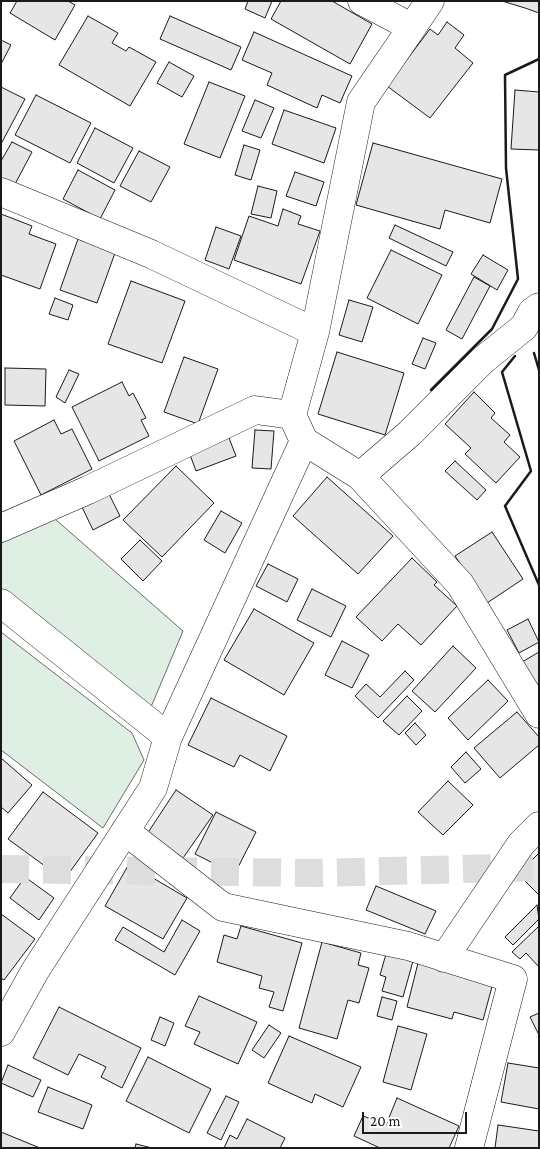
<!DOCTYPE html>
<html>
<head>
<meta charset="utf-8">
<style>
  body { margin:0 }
  #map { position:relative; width:540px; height:1149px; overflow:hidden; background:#fff; font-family:"Crimson Pro",serif }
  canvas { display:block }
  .frame { position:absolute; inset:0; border:2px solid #1a1a1a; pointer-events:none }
  .scale { position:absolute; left:362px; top:1112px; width:105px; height:22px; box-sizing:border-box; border:2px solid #1a1a1a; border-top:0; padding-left:6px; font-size:15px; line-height:18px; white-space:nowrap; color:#1a1a1a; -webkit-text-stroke:4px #fff; paint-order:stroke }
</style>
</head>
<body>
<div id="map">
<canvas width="540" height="1149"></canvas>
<div class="frame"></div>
<div class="scale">20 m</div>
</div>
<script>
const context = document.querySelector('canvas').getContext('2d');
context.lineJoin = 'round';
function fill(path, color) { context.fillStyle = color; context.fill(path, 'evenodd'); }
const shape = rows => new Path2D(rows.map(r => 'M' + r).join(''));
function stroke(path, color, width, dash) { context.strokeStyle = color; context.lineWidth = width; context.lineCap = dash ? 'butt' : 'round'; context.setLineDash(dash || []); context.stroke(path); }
const green = shape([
  [55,519,183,631,151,707,1,588,1,543,55,519],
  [1,632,132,733,144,760,103,828,1,750,1,632]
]);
fill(green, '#e0efe3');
stroke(green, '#6a6a6a', 1);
const building = shape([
  [17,1,68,1,75,5,55,40,10,13,17,1],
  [248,1,272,1,265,18,245,9,248,1],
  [281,1,332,1,372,24,350,64,271,19,281,1],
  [502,1,539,1,539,13,525,8,502,1],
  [88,16,118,33,112,43,126,51,129,47,156,62,130,106,59,65,88,16],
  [170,16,241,47,231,70,160,39,170,16],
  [447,22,464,35,455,48,473,63,430,118,387,86,430,29,438,35,447,22],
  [254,32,352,76,340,103,322,95,317,108,267,85,272,73,242,60,254,32],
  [1,40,11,45,1,64,1,40],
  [169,62,194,76,182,97,157,83,169,62],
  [209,82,245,96,220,158,184,144,209,82],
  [1,87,25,99,1,144,1,87],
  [515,90,539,92,539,150,511,149,515,90],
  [36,95,91,123,70,163,15,135,36,95],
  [255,100,274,108,261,138,242,131,255,100],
  [284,110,336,128,324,163,272,144,284,110],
  [95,128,133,148,114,183,77,163,95,128],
  [12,142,32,152,14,186,1,179,1,161,12,142],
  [373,143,502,179,490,223,445,210,440,229,356,205,373,143],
  [244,145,260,150,251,180,235,175,244,145],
  [139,151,170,167,151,202,120,186,139,151],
  [78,170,115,190,100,219,63,199,78,170],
  [295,172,324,182,316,206,286,196,295,172],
  [258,186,277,191,271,218,251,214,258,186],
  [283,209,301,216,298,224,320,231,301,284,234,260,249,216,278,226,283,209],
  [1,214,32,226,29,234,56,244,40,289,1,275,1,214],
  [395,225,453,252,446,266,389,238,395,225],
  [216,227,241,236,229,269,205,260,216,227],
  [78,239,115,253,97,303,60,290,78,239],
  [391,250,442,275,418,324,367,298,391,250],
  [483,255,508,270,497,290,471,274,483,255],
  [474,277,490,286,462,339,446,330,474,277],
  [131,281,185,301,162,363,108,344,131,281],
  [55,298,73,305,68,320,49,314,55,298],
  [349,300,373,307,362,342,339,335,349,300],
  [423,338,436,343,425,369,412,364,423,338],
  [337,352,404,373,385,435,318,414,337,352],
  [184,357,218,369,198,424,164,412,184,357],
  [5,368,46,369,45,406,5,405,5,368],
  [69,370,79,374,65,403,56,397,69,370],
  [122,382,129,396,133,393,146,418,141,420,149,436,99,461,72,407,122,382],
  [474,392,495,413,491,418,510,435,504,442,520,457,496,483,465,454,471,448,445,424,474,392],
  [54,420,61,434,72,429,92,469,41,495,14,441,54,420],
  [255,430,274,431,271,469,252,468,255,430],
  [229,438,236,456,196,471,189,452,229,438],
  [455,461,486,490,477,500,445,471,455,461],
  [176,466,214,503,162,557,123,520,176,466],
  [327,477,393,536,358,574,293,516,327,477],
  [108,492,120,516,93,530,81,505,108,492],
  [221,511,242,523,225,553,204,540,221,511],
  [492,532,523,579,487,603,455,556,492,532],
  [140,540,162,561,143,581,121,559,140,540],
  [412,558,437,582,434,585,457,606,421,645,398,624,382,641,356,617,412,558],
  [268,564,298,579,287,602,256,586,268,564],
  [312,589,346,606,331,637,297,620,312,589],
  [254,609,314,643,284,695,224,660,254,609],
  [528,619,539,642,519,653,507,630,528,619],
  [342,641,369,655,352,688,325,675,342,641],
  [453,646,476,668,435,712,412,691,453,646],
  [539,652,539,693,522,662,539,652],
  [405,671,414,680,378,718,355,696,366,684,380,697,405,671],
  [488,680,508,701,468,740,448,718,488,680],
  [407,696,422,711,399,735,383,721,407,696],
  [211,698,287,736,270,771,240,755,234,767,188,745,211,698],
  [517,712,539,737,539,745,500,778,474,748,517,712],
  [415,723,426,735,416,745,405,733,415,723],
  [466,752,481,769,465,783,451,767,466,752],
  [1,758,32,785,8,813,1,807,1,758],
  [448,781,473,805,443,835,418,812,448,781],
  [176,790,213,815,183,858,147,834,176,790],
  [43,792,98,833,64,880,8,839,43,792],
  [216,812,256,832,230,883,212,874,217,865,195,854,216,812],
  [539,853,539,895,518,874,539,853],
  [129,864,187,898,163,939,105,906,129,864],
  [25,877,54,898,39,920,10,898,25,877],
  [376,886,436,911,425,934,366,910,376,886],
  [537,905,539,919,513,945,505,937,537,905],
  [1,914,35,939,4,980,1,978,1,914],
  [182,920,200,931,175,975,115,940,123,927,164,952,182,920],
  [241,926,302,943,283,1011,269,1007,274,992,259,988,262,976,217,962,224,935,237,939,241,926],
  [539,926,539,967,526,953,520,959,512,952,539,926],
  [322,942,361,953,358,965,369,968,359,1003,348,1000,337,1039,299,1028,322,942],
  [386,954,413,961,403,997,382,991,386,977,380,975,386,954],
  [418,963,493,983,483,1020,454,1012,452,1019,407,1007,418,963],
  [199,996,257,1022,238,1064,194,1044,200,1032,185,1026,199,996],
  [382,997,397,1001,392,1020,377,1016,382,997],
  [59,1007,141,1048,122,1088,101,1077,106,1067,79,1054,68,1075,33,1058,59,1007],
  [539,1013,539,1035,530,1017,539,1013],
  [160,1017,174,1023,165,1046,151,1040,160,1017],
  [269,1025,281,1033,264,1058,252,1050,269,1025],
  [398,1026,427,1034,411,1090,383,1082,398,1026],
  [289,1036,361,1067,343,1107,315,1094,312,1103,268,1083,289,1036],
  [148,1057,211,1089,189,1133,126,1101,148,1057],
  [508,1063,539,1068,539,1109,501,1102,508,1063],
  [8,1065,41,1080,33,1097,1,1083,8,1065],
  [48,1087,92,1105,83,1129,38,1112,48,1087],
  [226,1096,239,1102,221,1140,207,1133,226,1096],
  [397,1098,459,1126,449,1148,380,1148,354,1136,363,1116,386,1125,397,1098],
  [247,1119,285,1138,280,1148,224,1148,230,1135,237,1139,247,1119],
  [498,1125,539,1131,539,1148,495,1148,498,1125],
  [1,1132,40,1148,1,1148,1,1132],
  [136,1144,152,1148,135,1148,136,1144]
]);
fill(building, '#e6e6e6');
stroke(building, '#1a1a1a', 1);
stroke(shape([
  [1,869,314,873,539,867]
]), '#ddd', 28, [28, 14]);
const minor = shape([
  [362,1,411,27],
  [1,192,151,254,315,332],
  [304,441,360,476,460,584,539,714],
  [360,476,410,433,483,360,524,327,532,312,539,307],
  [1,528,88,490,255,410,292,415],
  [1,603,168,737],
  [125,831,223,907,408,946,513,979,469,1148],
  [444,958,521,844,539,826],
  [1,1032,35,971,153,788,168,737,304,441,292,415,315,332,361,102,430,1]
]);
stroke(minor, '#1a1a1a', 29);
stroke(minor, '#fff', 28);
stroke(shape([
  [534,353,539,370],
  [515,356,502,372,531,471,505,506,539,585],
  [431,390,492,329,518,279,506,168,505,75,539,59]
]), '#1a1a1a', 2.5);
</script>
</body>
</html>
